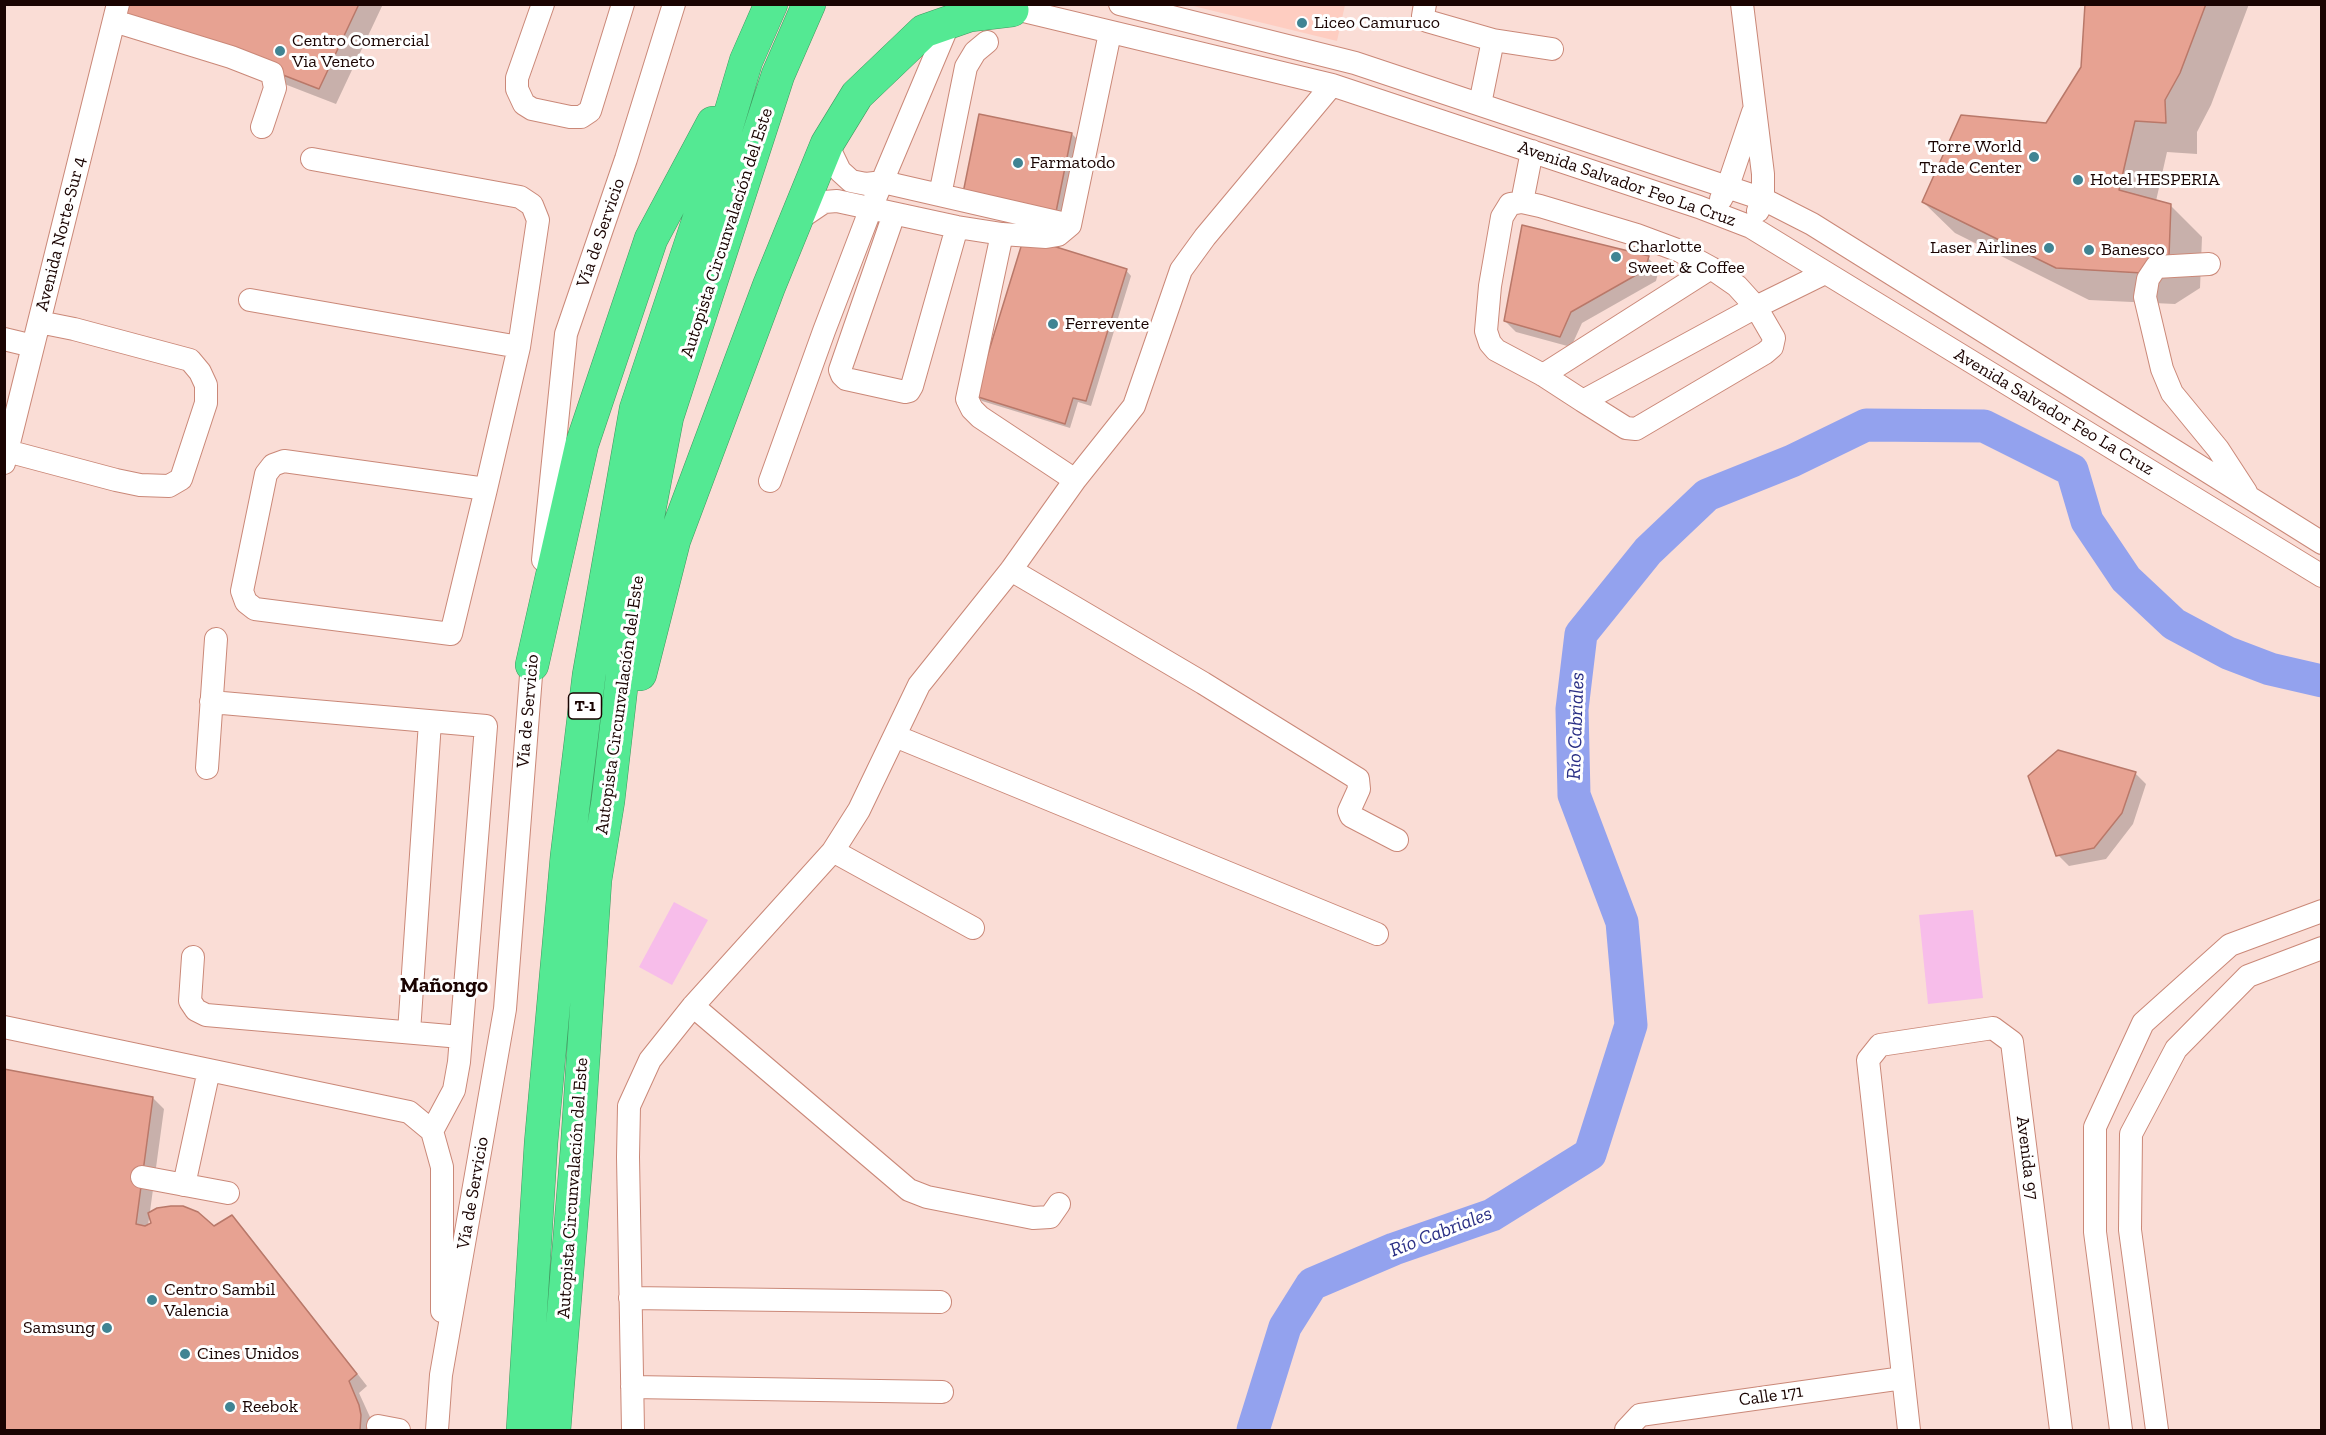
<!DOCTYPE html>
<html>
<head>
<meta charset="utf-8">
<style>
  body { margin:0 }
  #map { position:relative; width:2326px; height:1435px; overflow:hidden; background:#faddd6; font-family:"Zilla Slab",serif }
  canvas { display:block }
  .frame { position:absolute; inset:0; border:6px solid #1a0402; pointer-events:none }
</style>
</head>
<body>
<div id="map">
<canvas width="2326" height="1435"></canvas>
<div class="frame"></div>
</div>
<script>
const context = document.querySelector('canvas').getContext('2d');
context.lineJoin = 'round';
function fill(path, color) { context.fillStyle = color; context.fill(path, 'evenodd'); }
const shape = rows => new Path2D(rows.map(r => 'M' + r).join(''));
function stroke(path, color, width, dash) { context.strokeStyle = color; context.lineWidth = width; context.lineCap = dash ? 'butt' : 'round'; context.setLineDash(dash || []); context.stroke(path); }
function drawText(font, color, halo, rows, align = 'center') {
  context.font = font + ' "Zilla Slab",serif'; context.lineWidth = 6; context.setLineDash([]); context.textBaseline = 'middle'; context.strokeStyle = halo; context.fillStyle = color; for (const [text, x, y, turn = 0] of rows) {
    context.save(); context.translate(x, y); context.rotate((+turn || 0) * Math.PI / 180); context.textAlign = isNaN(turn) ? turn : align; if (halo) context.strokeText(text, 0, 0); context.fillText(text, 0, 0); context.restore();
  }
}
fill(shape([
  [1189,5,1345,5,1337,41]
]), '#fecdc1');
fill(shape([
  [674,902,708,920,672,985,639,967],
  [1973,910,1983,998,1928,1004,1919,915]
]), '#f7bdea');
fill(shape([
  [131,4,383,4,336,104,145,30],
  [2087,4,2249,4,2211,105,2197,132,2197,154,2167,152,2156,201,2170,205,2202,237,2200,288,2175,304,2089,300,1955,233,1923,202,2047,125,2083,68],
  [1072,134,1083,145,1067,222,976,204],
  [1648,258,1659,269,1656,281,1582,323,1571,347,1516,332,1505,321],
  [1126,270,1131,276,1091,406,1078,402,1070,428,982,401,976,396],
  [2135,773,2146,784,2133,824,2106,859,2069,866,2058,855],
  [4,1071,153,1098,164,1109,148,1226,214,1228,232,1217,243,1228,367,1386,359,1393,370,1417,371,1430,4,1430]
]), '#0003');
stroke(shape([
  [1253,1430,1285,1327,1312,1284,1394,1249,1492,1215,1590,1154,1631,1025,1622,922,1574,795,1572,709,1581,634,1648,551,1707,495,1792,461,1866,425,1984,426,2072,470,2087,521,2126,579,2174,624,2228,653,2270,669,2322,681]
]), '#93a2ee', 33);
const building = shape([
  [129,4,359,4,319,89,126,14,129,4],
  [2085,4,2206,4,2180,73,2165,100,2166,123,2135,121,2119,190,2171,204,2169,256,2142,273,2056,268,1922,202,1961,115,2046,123,2081,67,2085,4],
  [979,114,1072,133,1056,212,963,193,979,114],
  [1522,225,1649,256,1645,270,1571,312,1560,337,1504,321,1522,225],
  [1024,237,1127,269,1086,401,1073,398,1065,424,975,396,1024,237],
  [2058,750,2136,772,2122,813,2094,848,2056,856,2028,776,2058,750],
  [4,1069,153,1097,136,1224,145,1226,151,1223,148,1213,157,1208,171,1206,183,1206,198,1212,214,1226,232,1215,357,1374,349,1381,359,1405,361,1415,360,1430,4,1430,4,1069]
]);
fill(building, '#e7a292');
stroke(building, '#b97869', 1.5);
const minor = shape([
  [543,4,517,78,517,89,524,104,532,109,570,117,581,117,590,111,623,4],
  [1120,4,1355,63,1763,199,1812,224,2322,543],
  [1425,4,1423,16,1427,21,1493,40,1480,104],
  [1742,4,1763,174,1763,199,1758,211],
  [999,5,1332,85,1699,207,1751,227,2322,576],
  [114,21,231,57,272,73,275,88,262,127],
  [1493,40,1552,49],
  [827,144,840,171,851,181,866,184,883,182,1070,225],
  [312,159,520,197,532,205,538,220,519,347,486,489,451,634,255,609,246,602,242,591,266,474,273,465,284,461,486,489],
  [940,195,966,67,975,52,987,42],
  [1721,199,1728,186,1753,112],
  [1522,202,1532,151],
  [894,214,840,370,842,375,846,379,905,392,909,391,912,386,957,227],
  [796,221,824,202,837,201,957,227,1002,234,1046,237,1058,235,1070,225,1110,33],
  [1002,234,967,399,972,409,980,417,1075,480],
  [2209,264,2156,267,2148,279,2145,297,2162,369,2172,393,2218,449,2246,492],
  [250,300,519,347],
  [4,339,33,346],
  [1543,375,1711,268],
  [1583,401,1543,375,1496,350,1490,343,1486,331,1490,286,1502,217,1510,204,1522,202,1540,206,1637,235,1680,251,1711,268,1737,286,1756,307,1774,338,1772,347,1765,353,1636,429,1626,428,1583,401,1756,307,1825,273],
  [7,451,116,480,140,485,169,486,181,479,206,403,206,385,200,372,190,360,74,329,39,322],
  [4,463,118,4],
  [770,481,824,331,871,208,949,23],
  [543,560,566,334,626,159,674,4],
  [1011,570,1203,683,1358,779,1359,789,1349,811,1351,816,1397,840],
  [211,702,486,726,459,1062,454,1090,432,1131],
  [895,736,1377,934],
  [207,768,216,639],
  [833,851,973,928],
  [193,957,190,1001,196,1010,206,1015,461,1037],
  [693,1006,909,1190,927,1197,1033,1218,1050,1217,1059,1204],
  [4,1027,409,1112,432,1131,442,1167,442,1311],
  [409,1032,430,722],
  [142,1177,228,1193],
  [184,1185,209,1070],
  [630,1298,940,1302],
  [632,1387,942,1392],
  [378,1426,399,1430],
  [437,1430,441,1375,505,1009,533,650],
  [633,1430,628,1157,629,1106,650,1060,693,1006,833,851,859,810,919,685,1011,570,1075,480,1134,406,1181,270,1205,237,1332,85],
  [1626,1430,1640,1415,1903,1378],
  [1909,1430,1868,1060,1880,1045,1993,1028,2012,1042,2061,1430],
  [2121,1430,2095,1232,2095,1127,2143,1023,2230,945,2322,911],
  [2157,1430,2130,1230,2131,1134,2176,1049,2248,976,2322,948]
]);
const highway = shape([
  [532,665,582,444,651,239,713,123],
  [640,674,674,540,769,286,827,144,857,95,924,31,970,15,1012,10],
  [523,1430,541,1143,567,856,589,675,636,409,700,216,746,61,771,4],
  [554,1430,577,1150,595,880,608,801,630,609,667,417,778,75,809,4]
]);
stroke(minor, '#ca8878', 24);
stroke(highway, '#409960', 34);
stroke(minor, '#fff', 22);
stroke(highway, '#54e993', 33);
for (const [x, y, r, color] of [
  [1302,23,6,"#408493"],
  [280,51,6,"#408493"],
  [2034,157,6,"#408493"],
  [1018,163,6,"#408493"],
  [2078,180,6,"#408493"],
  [2049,248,6,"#408493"],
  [2089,250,6,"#408493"],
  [1616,257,6,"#408493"],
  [1053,324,6,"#408493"],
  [152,1300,6,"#408493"],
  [107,1328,6,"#408493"],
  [185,1354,6,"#408493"],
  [230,1407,6,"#408493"]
]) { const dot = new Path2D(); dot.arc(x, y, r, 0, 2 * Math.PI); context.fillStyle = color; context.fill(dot); stroke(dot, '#fff', 2); }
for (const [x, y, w] of [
  [585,706,33]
]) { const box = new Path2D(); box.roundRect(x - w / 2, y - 13, w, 26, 4.5); context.fillStyle = '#fff'; context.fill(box); stroke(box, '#1a0402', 1.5); }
drawText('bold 16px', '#1a0402', null, [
  ["T-1",585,706]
]);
drawText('18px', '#1a0402', '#fff', [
  ["Liceo Camuruco",1314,23],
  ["Centro Comercial",292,41],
  ["Via Veneto",292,62],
  ["Torre World",2022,147,"right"],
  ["Trade Center",2022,168,"right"],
  ["Farmatodo",1030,163],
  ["Hotel HESPERIA",2090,180],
  ["Charlotte",1628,247],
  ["Sweet & Coffee",1628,268],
  ["Laser Airlines",2037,248,"right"],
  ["Banesco",2101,250],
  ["Ferrevente",1065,324],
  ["Centro Sambil",164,1290],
  ["Valencia",164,1311],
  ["Samsung",95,1328,"right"],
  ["Cines Unidos",197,1354],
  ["Reebok",242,1407]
], 'left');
drawText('18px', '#1a0402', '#fff', [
  ["Avenida Salvador Feo La Cruz",1627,184,19],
  ["Vía de Servicio",601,233,-71],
  ["Autopista Circunvalación del Este",727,233,-72],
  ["Avenida Norte-Sur 4",61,234,-76],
  ["Avenida Salvador Feo La Cruz",2054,412,31],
  ["Autopista Circunvalación del Este",620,705,-82],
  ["Vía de Servicio",528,711,-85],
  ["Avenida 97",2027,1158,83],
  ["Autopista Circunvalación del Este",573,1188,-86],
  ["Vía de Servicio",473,1193,-80],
  ["Calle 171",1771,1396,-8]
]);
drawText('italic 20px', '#2a2f85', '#fff', [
  ["Río Cabriales",1576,726,-88],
  ["Río Cabriales",1441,1232,-21]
]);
drawText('bold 21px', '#1a0402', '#fff', [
  ["Mañongo",444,986]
]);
</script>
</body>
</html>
